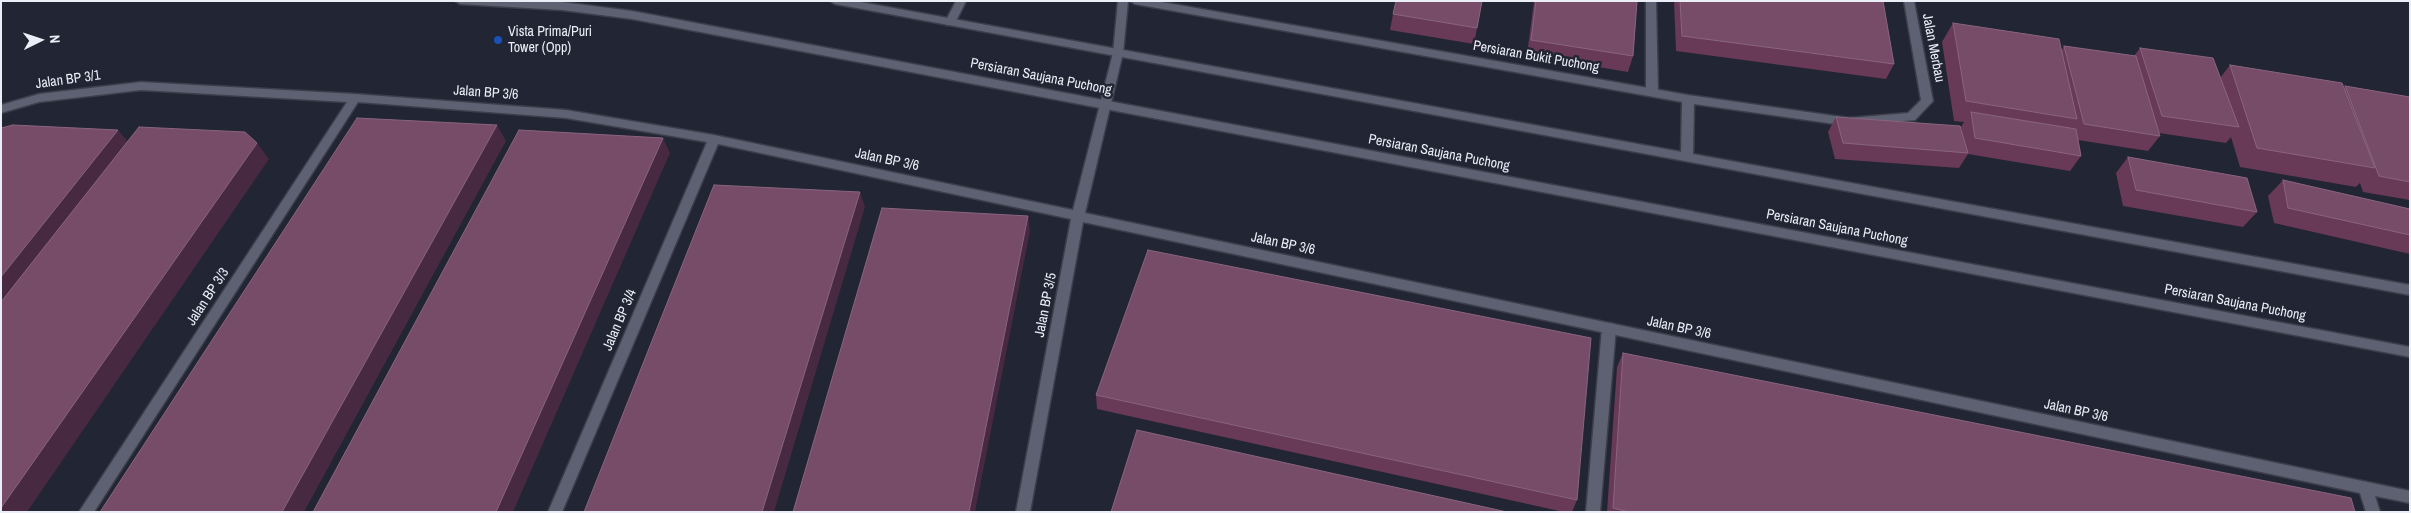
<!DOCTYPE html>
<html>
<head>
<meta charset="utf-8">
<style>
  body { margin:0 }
  #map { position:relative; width:2411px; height:513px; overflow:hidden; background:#222533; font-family:"Archivo Narrow",sans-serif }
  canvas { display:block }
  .frame { position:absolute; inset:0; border:2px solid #ebedf7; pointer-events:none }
  .north { position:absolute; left:15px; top:15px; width:50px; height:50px; -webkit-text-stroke:4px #222533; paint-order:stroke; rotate:86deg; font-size:14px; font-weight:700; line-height:20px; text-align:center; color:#ebedf7 }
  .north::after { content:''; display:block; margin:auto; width:18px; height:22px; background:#ebedf7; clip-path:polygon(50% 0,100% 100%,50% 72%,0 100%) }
</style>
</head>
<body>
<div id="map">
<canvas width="2411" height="513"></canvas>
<div class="frame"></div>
<div class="north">N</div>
</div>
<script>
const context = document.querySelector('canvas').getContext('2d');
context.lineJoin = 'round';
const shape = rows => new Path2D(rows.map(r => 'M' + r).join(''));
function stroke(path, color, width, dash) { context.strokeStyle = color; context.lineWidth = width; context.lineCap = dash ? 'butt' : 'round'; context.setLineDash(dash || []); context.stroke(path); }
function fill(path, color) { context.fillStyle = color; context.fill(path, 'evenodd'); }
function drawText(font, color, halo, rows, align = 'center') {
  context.font = font + ' "Archivo Narrow",sans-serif'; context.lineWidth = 5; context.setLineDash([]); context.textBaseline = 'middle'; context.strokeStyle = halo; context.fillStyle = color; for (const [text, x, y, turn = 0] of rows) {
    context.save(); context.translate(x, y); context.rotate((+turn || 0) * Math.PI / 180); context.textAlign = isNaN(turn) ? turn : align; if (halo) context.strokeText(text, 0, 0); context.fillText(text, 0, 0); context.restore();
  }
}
const service = shape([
  [1646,1,1656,1,1658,92,1652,96,1646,92,1646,1],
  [1609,323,1614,324,1616,328,1600,512,1586,512,1602,328,1604,324,1609,323]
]);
const minor = shape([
  [956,1,966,1,954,25,946,25,945,22,956,1],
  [1118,1,1128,1,1123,53,1085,213,2410,491,2410,503,2375,496,2380,512,2366,512,2360,493,1083,222,1030,512,1016,512,1071,219,718,144,562,512,548,512,707,142,566,118,358,102,94,512,79,512,347,102,141,90,39,102,1,113,1,105,39,94,141,82,355,94,566,110,714,135,1073,210,1113,53,1118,1],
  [1130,1,1156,1,1688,95,1849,118,1908,113,1921,100,1904,1,1914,1,1933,101,1915,120,1849,126,1694,104,1693,157,1687,161,1681,157,1682,102,1135,4,1130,1]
]);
const tertiary = shape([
  [455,1,562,2,632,11,2410,347,2410,357,632,19,562,10,460,4,455,1],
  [830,1,855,1,2410,285,2410,295,835,4,830,1]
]);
stroke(service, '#3c3f4b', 3);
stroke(minor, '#3c3f4b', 3);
stroke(tertiary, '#3c3f4b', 3);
fill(service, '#5d6171');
fill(minor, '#5d6171');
fill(tertiary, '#5d6171');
fill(shape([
  [1482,1,1474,44,1390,30,1393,14],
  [1534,1,1637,1,1633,56,1628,72,1527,55],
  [1674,1,1883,1,1894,64,1886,79,1676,51],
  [1953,23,2062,50,2064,46,2134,56,2140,48,2220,78,2230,65,2344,88,2345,86,2410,97,2410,200,2363,192,2360,183,2356,187,2240,167,2231,137,2226,143,2159,133,2160,136,2148,151,2078,140,2081,156,2070,171,1968,154,1959,168,1835,159,1828,132,1836,117,1962,135,1961,127,1964,122,1954,121,1942,42],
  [2128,157,2257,212,2243,227,2123,206,2116,173],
  [2283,180,2410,209,2410,254,2274,223,2268,196],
  [1623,353,2355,512,1607,512,1617,367],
  [1096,395,1577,500,1572,512,1564,512,1097,409]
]), '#693958');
fill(shape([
  [497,125,506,141,304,512,282,512],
  [118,130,132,146,1,313,1,277],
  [663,138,670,153,513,512,496,512],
  [257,143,269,159,27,512,1,512,1,508],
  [860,192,865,207,774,512,762,512],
  [1028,216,1030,231,975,512,969,512]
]), '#472942');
const building = shape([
  [1396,1,1482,1,1477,28,1393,14,1396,1],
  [1536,1,1637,1,1633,56,1531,40,1536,1],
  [1680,1,1883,1,1894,64,1682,36,1680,1],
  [1953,23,2059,39,2077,119,1966,101,1953,23],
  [2064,46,2136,56,2160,136,2084,124,2064,46],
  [2140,48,2213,58,2239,127,2162,116,2140,48],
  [2230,65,2342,83,2375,168,2257,148,2230,65],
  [2345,86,2410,97,2410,182,2379,176,2345,86],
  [1971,112,2076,129,2081,156,1975,138,1971,112],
  [1836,117,1960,126,1968,153,1843,143,1836,117],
  [357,118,497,125,282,512,100,512,357,118],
  [13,125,118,130,1,277,1,128,13,125],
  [139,127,245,132,257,143,1,508,1,302,139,127],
  [519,130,663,138,496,512,313,512,519,130],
  [2128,157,2247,178,2257,212,2136,190,2128,157],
  [2283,180,2410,209,2410,235,2288,208,2283,180],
  [714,185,860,192,762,512,584,512,714,185],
  [882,208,1028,216,969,512,793,512,882,208],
  [1148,250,1591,338,1577,500,1096,395,1148,250],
  [1623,353,2351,498,2355,512,1629,512,1613,508,1623,353],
  [1137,430,1507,512,1111,512,1137,430]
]);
fill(building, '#774c69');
stroke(building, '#89657f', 1);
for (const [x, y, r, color] of [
  [498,40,5,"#1a4fb4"]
]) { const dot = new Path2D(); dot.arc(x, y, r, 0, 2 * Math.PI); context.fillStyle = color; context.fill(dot); stroke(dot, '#222533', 2); }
drawText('14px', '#ebedf7', '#222533', [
  ["Vista Prima/Puri",508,32],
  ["Tower (Opp)",508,48]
], 'left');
drawText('14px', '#ebedf7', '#222533', [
  ["Jalan Merbau",1933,48,79],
  ["Persiaran Bukit Puchong",1536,57,10],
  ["Persiaran Saujana Puchong",1041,77,11],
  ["Jalan BP 3/1",68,80,-8],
  ["Jalan BP 3/6",486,93,4],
  ["Persiaran Saujana Puchong",1439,153,11],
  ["Jalan BP 3/6",887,160,12],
  ["Persiaran Saujana Puchong",1837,228,11],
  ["Jalan BP 3/6",1283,244,12],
  ["Jalan BP 3/3",208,297,-57],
  ["Persiaran Saujana Puchong",2235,303,11],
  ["Jalan BP 3/5",1046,305,-79],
  ["Jalan BP 3/4",620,320,-67],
  ["Jalan BP 3/6",1679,328,12],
  ["Jalan BP 3/6",2076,411,12]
]);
</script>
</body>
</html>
